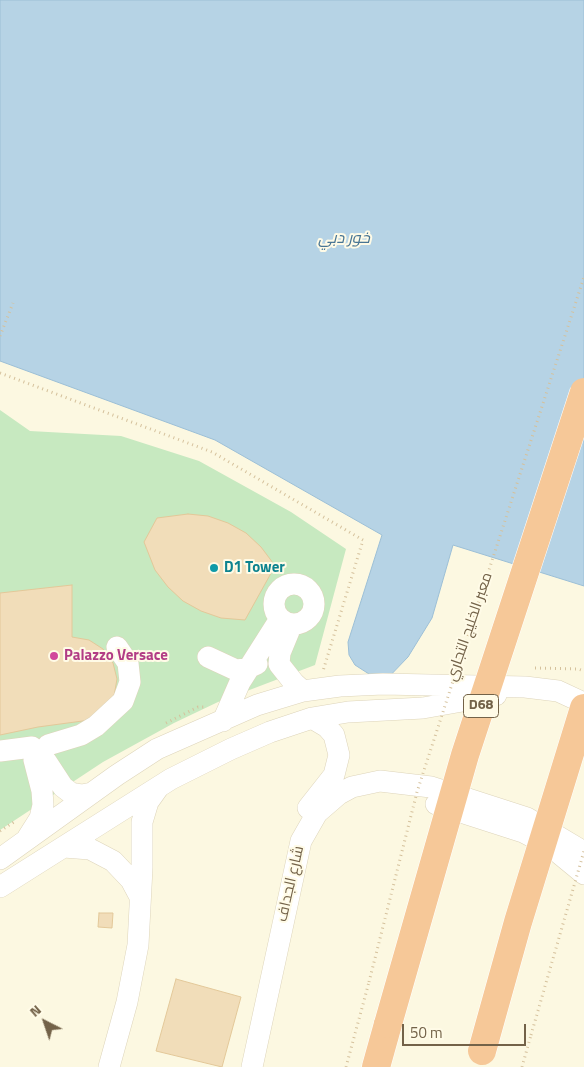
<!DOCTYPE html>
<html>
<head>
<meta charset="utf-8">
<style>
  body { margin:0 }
  #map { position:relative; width:584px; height:1067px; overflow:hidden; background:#fcf8e1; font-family:"Titillium Web",sans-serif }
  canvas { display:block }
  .north { position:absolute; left:20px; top:997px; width:50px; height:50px; -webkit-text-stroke:4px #fffbe7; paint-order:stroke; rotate:319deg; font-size:14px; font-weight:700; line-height:20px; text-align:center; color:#736248 }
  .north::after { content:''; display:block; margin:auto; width:18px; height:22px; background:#736248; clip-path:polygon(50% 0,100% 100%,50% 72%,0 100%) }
  .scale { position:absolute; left:402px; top:1024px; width:124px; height:22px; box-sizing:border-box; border:2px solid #736248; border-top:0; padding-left:6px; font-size:15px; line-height:18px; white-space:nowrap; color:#736248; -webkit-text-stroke:4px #fffbe7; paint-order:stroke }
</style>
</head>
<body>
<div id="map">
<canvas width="584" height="1067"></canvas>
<div class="north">N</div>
<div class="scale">50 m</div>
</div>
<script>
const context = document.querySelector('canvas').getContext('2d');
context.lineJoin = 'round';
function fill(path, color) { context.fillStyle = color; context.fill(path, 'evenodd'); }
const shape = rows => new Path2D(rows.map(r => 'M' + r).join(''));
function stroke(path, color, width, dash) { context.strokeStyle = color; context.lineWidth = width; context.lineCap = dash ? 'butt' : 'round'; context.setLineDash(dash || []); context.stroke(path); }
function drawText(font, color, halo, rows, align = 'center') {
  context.font = font + ' "Titillium Web",Cairo,sans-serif'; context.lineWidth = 4; context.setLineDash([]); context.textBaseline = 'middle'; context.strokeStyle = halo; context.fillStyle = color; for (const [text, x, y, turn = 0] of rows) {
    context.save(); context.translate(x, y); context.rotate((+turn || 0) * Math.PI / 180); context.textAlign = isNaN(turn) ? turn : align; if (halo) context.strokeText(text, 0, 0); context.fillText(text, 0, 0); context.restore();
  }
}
fill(shape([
  [0,410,30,431,121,436,199,461,291,512,346,549,315,665,218,702,174,723,103,762,0,830]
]), '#c7e9c0');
const water = shape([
  [0,0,584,0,584,586,453,545,432,618,408,657,383,683,355,665,349,655,348,642,382,535,215,440,0,361,0,0]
]);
fill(water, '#b6d3e5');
stroke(water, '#9cbfd6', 1);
const building = shape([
  [188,514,208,516,228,523,246,533,261,547,273,563,275,566,245,620,221,618,201,611,183,601,168,587,155,570,144,542,157,518,188,514],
  [72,585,72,637,89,640,103,649,113,663,117,679,114,696,90,720,38,727,0,735,0,593,72,585],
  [99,913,113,913,112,928,98,927,99,913],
  [176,979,241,997,222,1067,156,1051,176,979]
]);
fill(building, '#f1ddb9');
stroke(building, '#e3c899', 1);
const minor = shape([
  '274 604a20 20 0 1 1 40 0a20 20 0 1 1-40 0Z',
  [292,624,280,653,279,664,294,683,303,691],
  [208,657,236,670,246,669,257,664],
  [223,721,240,682,280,619],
  [48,745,81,735,96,726,123,701,130,682,128,663,117,647],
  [0,751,32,747],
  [46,761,63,787,71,793,82,795,92,793],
  [436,804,523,832,550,846,584,874],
  [308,808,334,775,339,755,334,735,327,727,312,718],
  [28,837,40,818,43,805,42,791,34,760],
  [64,847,90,849,113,861,131,880,139,895],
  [0,859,117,775,157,749,257,705,303,691,340,686,383,684,525,687,558,691,584,703],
  [0,887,171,779,231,749,270,732,312,718,348,712,423,708,496,695],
  [109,1067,127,1002,138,945,142,868,142,822,148,802,158,788],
  [252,1067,301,841,317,813,339,794,352,787,380,781,431,787,527,818,584,852]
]);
const highway = shape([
  [376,1067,388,1024]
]);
stroke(minor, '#ddd4ba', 22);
stroke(highway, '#fff', 29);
stroke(shape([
  [0,336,13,303],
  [0,373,212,452,363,540,323,671],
  [535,668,578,669,584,671],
  [166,723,198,707,206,707],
  [0,831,14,822],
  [346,1067,369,982],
  [522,1067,531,1035]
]), '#d5c19c', 3, [1, 4]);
stroke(minor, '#fff', 21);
stroke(highway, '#f6c898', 28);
const highwayBridge = shape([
  [388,1024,465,755,584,392],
  [482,1051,518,922,584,708]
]);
stroke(highwayBridge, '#fff', 29, []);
stroke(shape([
  [369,982,417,792,584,277],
  [531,1035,584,851]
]), '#d5c19c', 3, [1, 4]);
stroke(highwayBridge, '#f6c898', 28);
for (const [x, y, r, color] of [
  [214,568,5,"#0f9aa8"],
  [54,656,5,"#d1479c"]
]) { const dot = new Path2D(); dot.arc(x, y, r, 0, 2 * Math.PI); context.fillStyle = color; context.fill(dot); stroke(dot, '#fffbe7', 2); }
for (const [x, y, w] of [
  [481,706,35]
]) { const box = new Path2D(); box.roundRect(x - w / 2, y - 11.5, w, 23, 4); context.fillStyle = '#fffbe7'; context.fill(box); stroke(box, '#736248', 1); }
drawText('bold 14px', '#736248', null, [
  ["D68",481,706]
]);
drawText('bold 15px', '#0d838f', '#fffbe7', [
  ["D1 Tower",224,568]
], 'left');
drawText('15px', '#736248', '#fffbe7', [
  ["معبر الخليج التجاري",470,627,-71],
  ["شارع الجداف",291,884,-77]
]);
drawText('bold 15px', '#b23c85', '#fffbe7', [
  ["Palazzo Versace",64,656]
], 'left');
drawText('italic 16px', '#487594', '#fffbe7', [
  ["خور دبي",344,239]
]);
</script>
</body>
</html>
